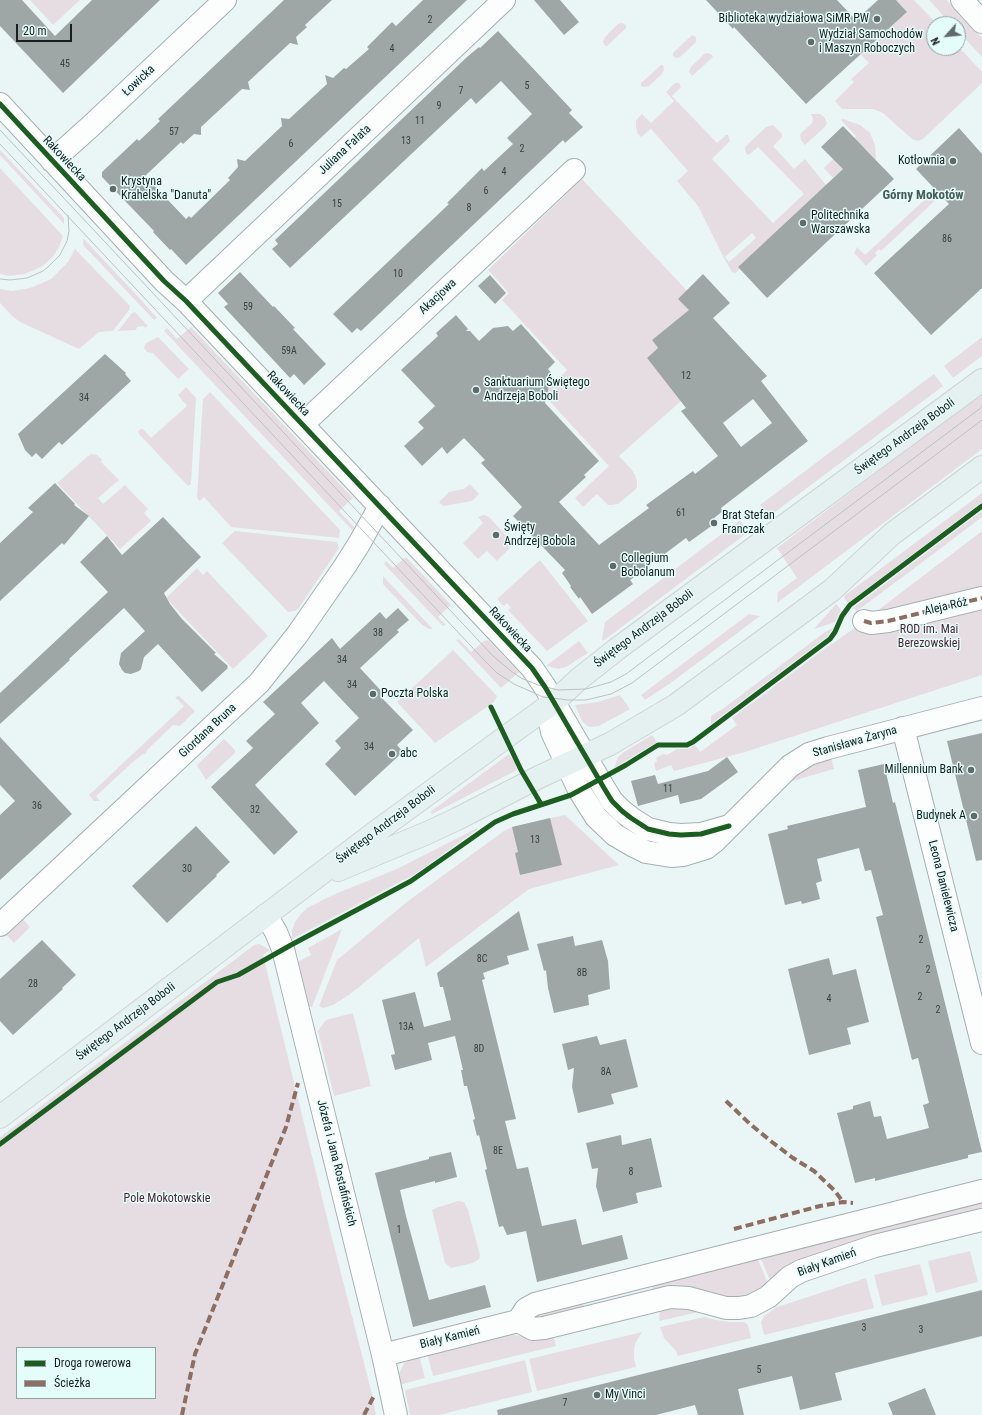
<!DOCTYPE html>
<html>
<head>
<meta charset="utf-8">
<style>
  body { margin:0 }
  #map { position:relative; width:982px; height:1415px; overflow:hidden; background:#eaf6f6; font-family:"Roboto Condensed",sans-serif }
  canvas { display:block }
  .legend { position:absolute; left:16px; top:1347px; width:140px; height:52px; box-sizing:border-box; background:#e4fcfa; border:1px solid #92a4a2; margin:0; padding:5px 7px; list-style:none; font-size:12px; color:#171f1f }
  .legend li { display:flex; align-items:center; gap:8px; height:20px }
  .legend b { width:20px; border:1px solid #92a4a2 }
  .north { position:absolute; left:926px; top:16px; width:40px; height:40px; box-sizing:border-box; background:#e4fcfa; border:1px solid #92a4a2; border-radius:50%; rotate:243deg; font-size:11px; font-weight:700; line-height:16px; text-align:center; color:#171f1f }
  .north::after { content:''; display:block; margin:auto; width:14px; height:18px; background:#616a6a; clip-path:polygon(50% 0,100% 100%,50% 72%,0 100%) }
  .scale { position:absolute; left:16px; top:24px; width:56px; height:18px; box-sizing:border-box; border:2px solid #171f1f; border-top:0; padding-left:5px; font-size:12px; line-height:14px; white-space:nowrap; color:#171f1f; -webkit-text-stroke:3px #e4fcfa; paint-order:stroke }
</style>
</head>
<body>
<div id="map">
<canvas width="982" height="1415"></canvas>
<ul class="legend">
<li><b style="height:5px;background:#1b5e20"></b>Droga rowerowa</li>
<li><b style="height:5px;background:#8d6e63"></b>Ścieżka</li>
</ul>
<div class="north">N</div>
<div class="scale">20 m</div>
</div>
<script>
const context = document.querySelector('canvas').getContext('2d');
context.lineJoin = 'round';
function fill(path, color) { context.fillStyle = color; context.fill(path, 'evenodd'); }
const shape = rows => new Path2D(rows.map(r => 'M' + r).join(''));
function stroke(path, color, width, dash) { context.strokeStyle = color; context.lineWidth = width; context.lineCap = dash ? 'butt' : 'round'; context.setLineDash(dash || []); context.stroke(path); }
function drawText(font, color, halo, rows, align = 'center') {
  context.font = font + ' "Roboto Condensed",sans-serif'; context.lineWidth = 3; context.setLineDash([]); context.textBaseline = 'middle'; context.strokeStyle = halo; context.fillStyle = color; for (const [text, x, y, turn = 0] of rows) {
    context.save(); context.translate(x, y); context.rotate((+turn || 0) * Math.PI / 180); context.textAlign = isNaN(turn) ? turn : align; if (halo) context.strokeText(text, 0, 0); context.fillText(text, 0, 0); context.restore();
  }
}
fill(shape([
  [30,0,80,0,53,25],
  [896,0,914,0,937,24,934,24,934,48,958,48,958,46,982,72,982,83,923,139,918,141,912,139,883,113,873,109,842,109,835,101,854,82,851,79,869,63,861,55,907,12],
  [929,0,947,0,982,38,982,57,958,31,958,24,951,24],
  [622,23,626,25,626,28,607,46,605,46,603,42,605,37,618,24],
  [692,35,696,37,696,42,693,45,680,57,676,58,673,56,673,53],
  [708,53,712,55,713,57,692,76,689,72,691,67,704,54],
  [661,65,663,65,664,69,662,74,649,86,644,87,641,86,641,83],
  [675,83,679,83,681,87,672,96,717,143,726,135,728,135,730,141,712,159,773,223,804,194,758,147,749,155,746,154,745,148,746,146,766,127,773,125,782,134,782,137,773,146,794,169,805,159,826,185,738,267,740,269,735,273,732,272,724,258,698,206,677,181,688,171,651,129,641,137,638,134,636,127,636,121,638,118,642,114,651,123,674,101,666,92],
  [752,233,756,238,729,262,725,257],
  [811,114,820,114,824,117,827,123,825,127,805,145,801,140,800,134,812,123,813,119],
  [843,119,860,125,870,133,875,145,876,160,865,148,833,178,824,168,856,136,841,120],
  [0,150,64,218,64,224,0,155],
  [0,168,63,236,59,247,52,258,41,267,25,274,9,276,0,274],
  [582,179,723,329,715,338,673,323,652,340,658,348,647,358,681,401,619,456,632,470,635,475,637,481,637,487,635,490,618,504,612,505,608,505,597,494,583,507,575,498,609,466,543,394,567,370,502,300,509,293,488,270],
  [935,190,940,196,881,251,879,249,875,253,877,255,866,266,854,253,857,247,865,255],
  [83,238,142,301,157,318,154,320,83,245],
  [75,249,130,306,129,310,113,331,99,332,79,349,20,322,13,317,0,303,0,289,11,291,25,289,33,287,51,279,68,262],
  [135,312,148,326,145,328,143,326,137,327,136,330,118,331,132,313],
  [191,327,353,498,339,511,354,527,353,531,164,331,167,328,177,339],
  [158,337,189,369,178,379,153,353,147,352,144,348,146,343],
  [982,337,982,356,953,378,944,366],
  [934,374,943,386,771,515,766,512,760,505],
  [186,387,196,398,191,484,188,486,139,434,138,431,141,429,143,429,151,438,187,406,178,395],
  [210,392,340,530,339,538,231,527,204,497,200,501,197,498,203,399],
  [982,393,982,449,777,603,778,592,797,578,777,548],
  [91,454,97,455,102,460,101,462,119,480,98,498,103,504,125,485,148,509,144,513,151,521,120,549,57,483,87,457],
  [470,484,479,494,472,501,443,506,439,502,449,492,464,489],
  [982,493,982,502,848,603,846,601,844,596],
  [982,511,982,517,928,558,857,611,853,608],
  [484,515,489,517,514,544,497,561,487,551,478,559,463,543,483,523,478,517],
  [740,520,745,527,747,533,603,641,602,639,605,622],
  [235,531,337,542,339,548,298,609,295,611,288,612,222,543],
  [982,531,982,675,745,752,674,771,671,765,656,771,654,763,657,762,656,758,663,754,667,755,677,749,688,749,695,745,700,752,737,725,732,718,831,644,832,644,856,627],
  [406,557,451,605,438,617,446,625,443,626,440,623,384,564,386,561,393,568],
  [540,560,588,621,547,651,508,610,511,608,507,603,504,606,497,599],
  [197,568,203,575,207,571,268,636,233,669,166,598],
  [383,576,430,626,433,629,429,629,421,624,383,584],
  [836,604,841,610,835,622,814,629],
  [749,614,760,616,672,682,645,700,641,695],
  [833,628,828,636,711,724,711,716,724,708,825,632],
  [459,639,471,652,484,641,488,640,519,672,501,688,456,640],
  [579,641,588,653,566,667,559,669,547,666,547,665],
  [453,650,497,696,494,702,435,743,397,702],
  [620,695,630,709,599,726,590,727,586,725,582,721,575,705,598,702],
  [179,696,195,711,180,726,173,725,147,750,146,754,143,754,134,761,96,796,100,801,94,801,89,795,184,706,175,697],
  [652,735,657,742,614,768,618,757,624,752],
  [224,739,235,750,235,753,206,780,197,765],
  [509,754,514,761,517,770,432,814,430,812],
  [831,756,834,769,789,782,804,767],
  [565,815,619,865,529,889,426,967,419,938,349,995,333,1005,323,1008,319,1006,337,960,408,901,504,831,512,827],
  [477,828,478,829,415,874,292,939,292,930,295,922,301,914,307,908,335,894,397,869],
  [22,918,30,927,14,943,4,932],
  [342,929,312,1007,305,1005,295,963,311,955,308,948],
  [259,944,270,950,263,955,331,1234,373,1398,376,1415,0,1415,0,1137,254,945],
  [17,1348,155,1348,155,1398,17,1398],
  [353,1013,371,1086,334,1096,318,1031,326,1020],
  [982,1198,982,1213,772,1285,759,1254],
  [458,1201,464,1202,468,1210,480,1255,479,1259,473,1263,451,1268,445,1263,432,1210,436,1208],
  [970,1251,978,1282,936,1293,928,1261],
  [756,1255,769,1286,748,1300,655,1292,652,1287,653,1285],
  [920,1264,928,1295,882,1306,874,1275],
  [866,1278,874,1308,764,1335,761,1322,764,1316,777,1307],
  [582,1302,584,1307,535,1319,534,1316,534,1314],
  [670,1305,703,1311,659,1321,660,1311],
  [704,1317,716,1320,730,1322,744,1322,748,1325,751,1338,678,1356,676,1351,664,1338,660,1327],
  [642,1332,636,1342,634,1349,634,1358,636,1367,537,1391,529,1359],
  [508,1334,526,1337,553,1335,556,1346,433,1376,427,1353],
  [419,1355,425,1378,399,1385,398,1376,404,1363],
  [525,1360,532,1392,439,1415,410,1415,405,1390]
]), '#e6dde3');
fill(shape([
  [0,0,22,0,55,36,92,0,160,0,63,93,0,26],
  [284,0,332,0,305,25,307,27,296,37,298,45,290,43,248,82,250,90,242,89,201,127,201,135,194,134,183,144,181,142,145,176,186,219,189,216,191,218,230,180,228,178,238,167,237,159,245,161,282,126,281,118,289,119,327,84,325,75,333,78,344,68,346,69,369,49,367,47,392,22,396,26,423,0,467,0,186,265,171,249,170,250,153,232,154,231,102,177,102,172,137,139,139,141,160,121,158,119],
  [534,0,560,0,579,22,564,35],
  [706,0,837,0,856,20,878,0,896,0,907,12,806,104,734,27,733,29],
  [498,31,572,110,569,113,583,127,565,143,563,140,361,331,357,328,352,333,333,314,449,204,447,203,482,168,484,171,513,144,507,138,532,114,501,81,476,104,471,98,290,268,272,249,278,244,275,240,467,57,479,47,480,48],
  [843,126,894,179,767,298,738,267,843,169,821,147],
  [959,128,982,154,982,288,931,335,874,273,949,204,916,169],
  [240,272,273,307,274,306,295,328,293,329,326,364,304,385,294,374,290,378,224,307,228,304,218,293],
  [703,274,730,303,713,318,767,376,761,381,808,441,721,508,723,511,714,518,717,522,689,542,686,538,630,580,633,584,592,614,580,597,579,599,570,587,571,586,562,573,565,570,513,516,522,507,481,463,485,460,464,438,447,454,442,447,422,466,404,446,424,428,418,422,435,406,401,370,438,336,436,333,456,315,468,329,466,331,470,331,479,341,493,328,508,326,513,331,521,324,555,362,548,369,552,374,545,403,599,461,584,475,586,477,559,502,599,545,649,508,646,505,693,471,695,474,718,456,681,411,686,408,647,358,658,348,652,340,689,310,678,299],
  [753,399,772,423,741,447,723,423],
  [490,275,506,293,495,304,478,286],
  [105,354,126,373,125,374,131,381,62,445,59,442,42,459,36,453,32,457,25,450,18,434],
  [55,483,75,504,74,505,89,516,64,545,62,543,0,601,0,543,33,512,28,508,29,507],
  [163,517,201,557,164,593,170,604,182,619,216,653,214,654,228,666,227,667,228,668,202,692,158,644,144,657,141,669,139,671,131,674,125,673,122,670,119,664,121,653,145,631,124,608,69,659,70,660,0,724,0,693,108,592,80,562,107,536,122,555],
  [398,608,409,620,397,630,399,632,360,668,384,694,381,697,413,730,397,745,403,752,355,796,325,764,341,748,335,741,359,718,324,681,301,703,319,723,255,785,298,832,274,855,211,787,253,748,246,741,275,714,263,702,332,638,340,649,380,612,386,619],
  [982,733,982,860,976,861,947,741],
  [0,737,72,814,0,880,0,815,15,801,0,785],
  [727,757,738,772,701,799,680,804,678,795,638,806,631,781,655,775,658,784,708,771],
  [884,764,893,803,895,802,982,1152,968,1155,968,1158,875,1181,875,1178,855,1183,837,1113,853,1109,853,1106,870,1101,874,1117,881,1116,887,1139,929,1128,923,1105,929,1103,918,1058,912,1060,876,917,883,915,871,870,865,871,859,848,817,859,822,881,816,883,820,899,802,904,801,901,785,905,768,834,788,829,787,826,866,807,858,770],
  [550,818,562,865,520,875,515,853,518,852,512,827],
  [196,826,230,862,216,875,217,876,167,923,132,886],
  [519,911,529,950,507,956,509,964,483,973,485,979,482,980,516,1119,505,1121,517,1169,528,1167,542,1226,576,1219,582,1245,622,1235,628,1259,537,1282,526,1231,507,1235,503,1226,499,1227,485,1170,487,1169,479,1135,477,1136,473,1120,475,1119,467,1086,464,1086,461,1070,463,1070,455,1036,428,1043,432,1060,395,1070,391,1055,395,1054,382,1000,415,992,424,1027,451,1020,443,987,440,987,437,973],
  [573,936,575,946,602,940,608,961,610,989,588,995,589,1005,554,1013,548,988,546,970,544,971,537,944],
  [42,940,76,975,62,988,63,989,13,1035,0,1021,0,979],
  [829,958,833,975,856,969,869,1022,847,1028,851,1044,809,1055,788,969],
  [597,1036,600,1045,626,1039,638,1087,611,1094,614,1104,578,1113,572,1087,574,1068,568,1070,562,1044],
  [621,1135,622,1145,651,1138,662,1187,636,1193,638,1203,603,1212,596,1186,598,1168,592,1169,586,1143],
  [451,1152,457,1177,435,1183,435,1181,400,1190,406,1216,429,1300,485,1285,491,1307,413,1327,375,1173,429,1159,429,1157],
  [982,1290,982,1336,835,1373,842,1400,800,1410,792,1376,738,1389,744,1415,698,1415,695,1405,656,1415,498,1415,497,1410],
  [925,1388,936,1415,893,1415,888,1403]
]), '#9ea7a6');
const minor = shape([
  [962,0,982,22],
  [0,104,164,281,186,301,532,668,545,687,604,788,612,801,622,811,631,818,648,829,669,834,681,835,701,834,729,826],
  [52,161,92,125,225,0],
  [186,301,504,0],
  [303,424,574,170],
  [864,621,871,623,888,621,982,598],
  [554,702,551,712,550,722,552,732,579,790,596,817,615,835,634,846,646,852,671,856,683,855,706,848,715,841,790,766,809,754,828,748,982,708],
  [903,728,982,1043],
  [266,915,276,932,283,949,383,1355,396,1415],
  [0,925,259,683,297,635,345,566,359,544,380,506],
  [518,1321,526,1309,535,1304,982,1191],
  [383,1355,518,1321,533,1329,544,1328,670,1297,689,1298,726,1308,739,1308,751,1306,768,1297,790,1277,801,1271,875,1246,982,1220]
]);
const major = shape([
  [338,870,427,833,457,819,539,777,610,744,676,705,832,590,892,534,982,467],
  [0,1117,377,831,554,702,579,679,617,649,982,380]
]);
stroke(minor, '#a6b0b0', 24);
stroke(major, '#ced3d3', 24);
stroke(minor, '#fcfefe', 22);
stroke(major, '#e5f0f0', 22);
stroke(shape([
  [0,130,493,656,511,671,521,678,538,685,558,690,586,689,611,682,626,674,982,407],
  [0,144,485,661,497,673,514,684,543,697,568,700,586,700,611,694,632,683,982,420],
  [0,279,10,280,27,278,43,271,49,266,60,255,67,241,69,231,68,215]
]), '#bec0c0', 1);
stroke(shape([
  [864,621,871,623,888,621,982,598],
  [726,1101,750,1124,772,1142,793,1158,814,1171,835,1191,843,1202],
  [734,1229,820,1206,843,1202,853,1203],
  [182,1415,195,1354,286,1127,298,1083],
  [364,1415,375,1394]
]), '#8d6e63', 4, [8, 4]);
stroke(shape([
  [0,104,164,281,186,301,532,668,545,687,604,788,612,801,622,811,631,818,648,829,669,834,681,835,701,834,729,826],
  [491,707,521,770,541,804],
  [0,1144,217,982,238,975,291,945,411,881,495,822,513,814,571,795,626,765,658,745,687,745,693,742,830,639,835,632,842,616,850,605,982,506]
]), '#1b5e20', 5);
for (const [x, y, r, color] of [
  [877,19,4,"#616a6a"],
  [811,42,4,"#616a6a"],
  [953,161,4,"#616a6a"],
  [113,189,4,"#616a6a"],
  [803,223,4,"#616a6a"],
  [476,390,4,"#616a6a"],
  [714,523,4,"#616a6a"],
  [496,535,4,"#616a6a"],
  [613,566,4,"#616a6a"],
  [373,694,4,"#616a6a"],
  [392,754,4,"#616a6a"],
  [971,770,4,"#616a6a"],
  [974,816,4,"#616a6a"],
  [597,1395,4,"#616a6a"]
]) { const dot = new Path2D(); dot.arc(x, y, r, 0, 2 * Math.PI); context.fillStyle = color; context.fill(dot); stroke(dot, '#e4fcfa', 1.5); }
drawText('10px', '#394141', null, [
  ["2",430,20],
  ["4",392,49],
  ["45",65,64],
  ["5",527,86],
  ["7",461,91],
  ["9",439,106],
  ["11",420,121],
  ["57",174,132],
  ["13",406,141],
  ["6",291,144],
  ["2",522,149],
  ["4",504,172],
  ["6",486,191],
  ["15",337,204],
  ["8",469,208],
  ["86",947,239],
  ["10",398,274],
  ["59",248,307],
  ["59A",289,351],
  ["12",686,376],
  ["34",84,398],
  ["61",681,513],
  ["38",378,633],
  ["34",342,660],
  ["34",352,685],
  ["34",369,747],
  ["11",668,789],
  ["36",37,806],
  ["32",255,810],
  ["13",535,840],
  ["30",187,869],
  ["2",921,940],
  ["8C",482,959],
  ["2",928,970],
  ["8B",582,973],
  ["28",33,984],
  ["2",920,997],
  ["4",829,999],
  ["2",938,1010],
  ["13A",406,1027],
  ["8D",479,1049],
  ["8A",606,1072],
  ["8E",498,1151],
  ["8",631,1172],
  ["1",399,1230],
  ["3",864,1328],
  ["3",921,1330],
  ["5",759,1370],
  ["7",565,1403]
]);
drawText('12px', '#171f1f', '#e4fcfa', [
  ["Biblioteka wydziałowa SiMR PW",869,19,"right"],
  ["Wydział Samochodów",819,35],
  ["i Maszyn Roboczych",819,49],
  ["Kotłownia",945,161,"right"],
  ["Krystyna",121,182],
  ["Krahelska \"Danuta\"",121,196],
  ["Politechnika",811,216],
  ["Warszawska",811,230],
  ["Sanktuarium Świętego",484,383],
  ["Andrzeja Boboli",484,397],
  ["Brat Stefan",722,516],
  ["Franczak",722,530],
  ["Święty",504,528],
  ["Andrzej Bobola",504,542],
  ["Collegium",621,559],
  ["Bobolanum",621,573],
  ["Poczta Polska",381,694],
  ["abc",400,754],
  ["Millennium Bank",963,770,"right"],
  ["Budynek A",966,816,"right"],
  ["My Vinci",605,1395]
], 'left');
drawText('12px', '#171f1f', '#e4fcfa', [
  ["Łowicka",139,81,-43],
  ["Juliana Fałata",345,150,-43],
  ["Rakowiecka",64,159,47],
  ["Akacjowa",438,297,-43],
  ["Rakowiecka",288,394,47],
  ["Świętego Andrzeja Boboli",905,437,-36],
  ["Aleja Róż",946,607,-13],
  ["Świętego Andrzeja Boboli",644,629,-37],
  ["Rakowiecka",510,630,47],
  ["Giordana Bruna",208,731,-43],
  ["Stanisława Żaryna",855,742,-16],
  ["Świętego Andrzeja Boboli",386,825,-37],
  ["Leona Danielewicza",943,886,76],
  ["Świętego Andrzeja Boboli",126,1022,-37],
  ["Józefa i Jana Rostafińskich",336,1163,76],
  ["Biały Kamień",827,1263,-20],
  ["Biały Kamień",450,1338,-14]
]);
drawText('12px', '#4b1f35', '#e4fcfa', [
  ["ROD im. Mai",929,630],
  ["Berezowskiej",929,644],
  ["Pole Mokotowskie",167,1199]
]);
drawText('bold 13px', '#475b59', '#e4fcfa', [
  ["Górny Mokotów",923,196]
]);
</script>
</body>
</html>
